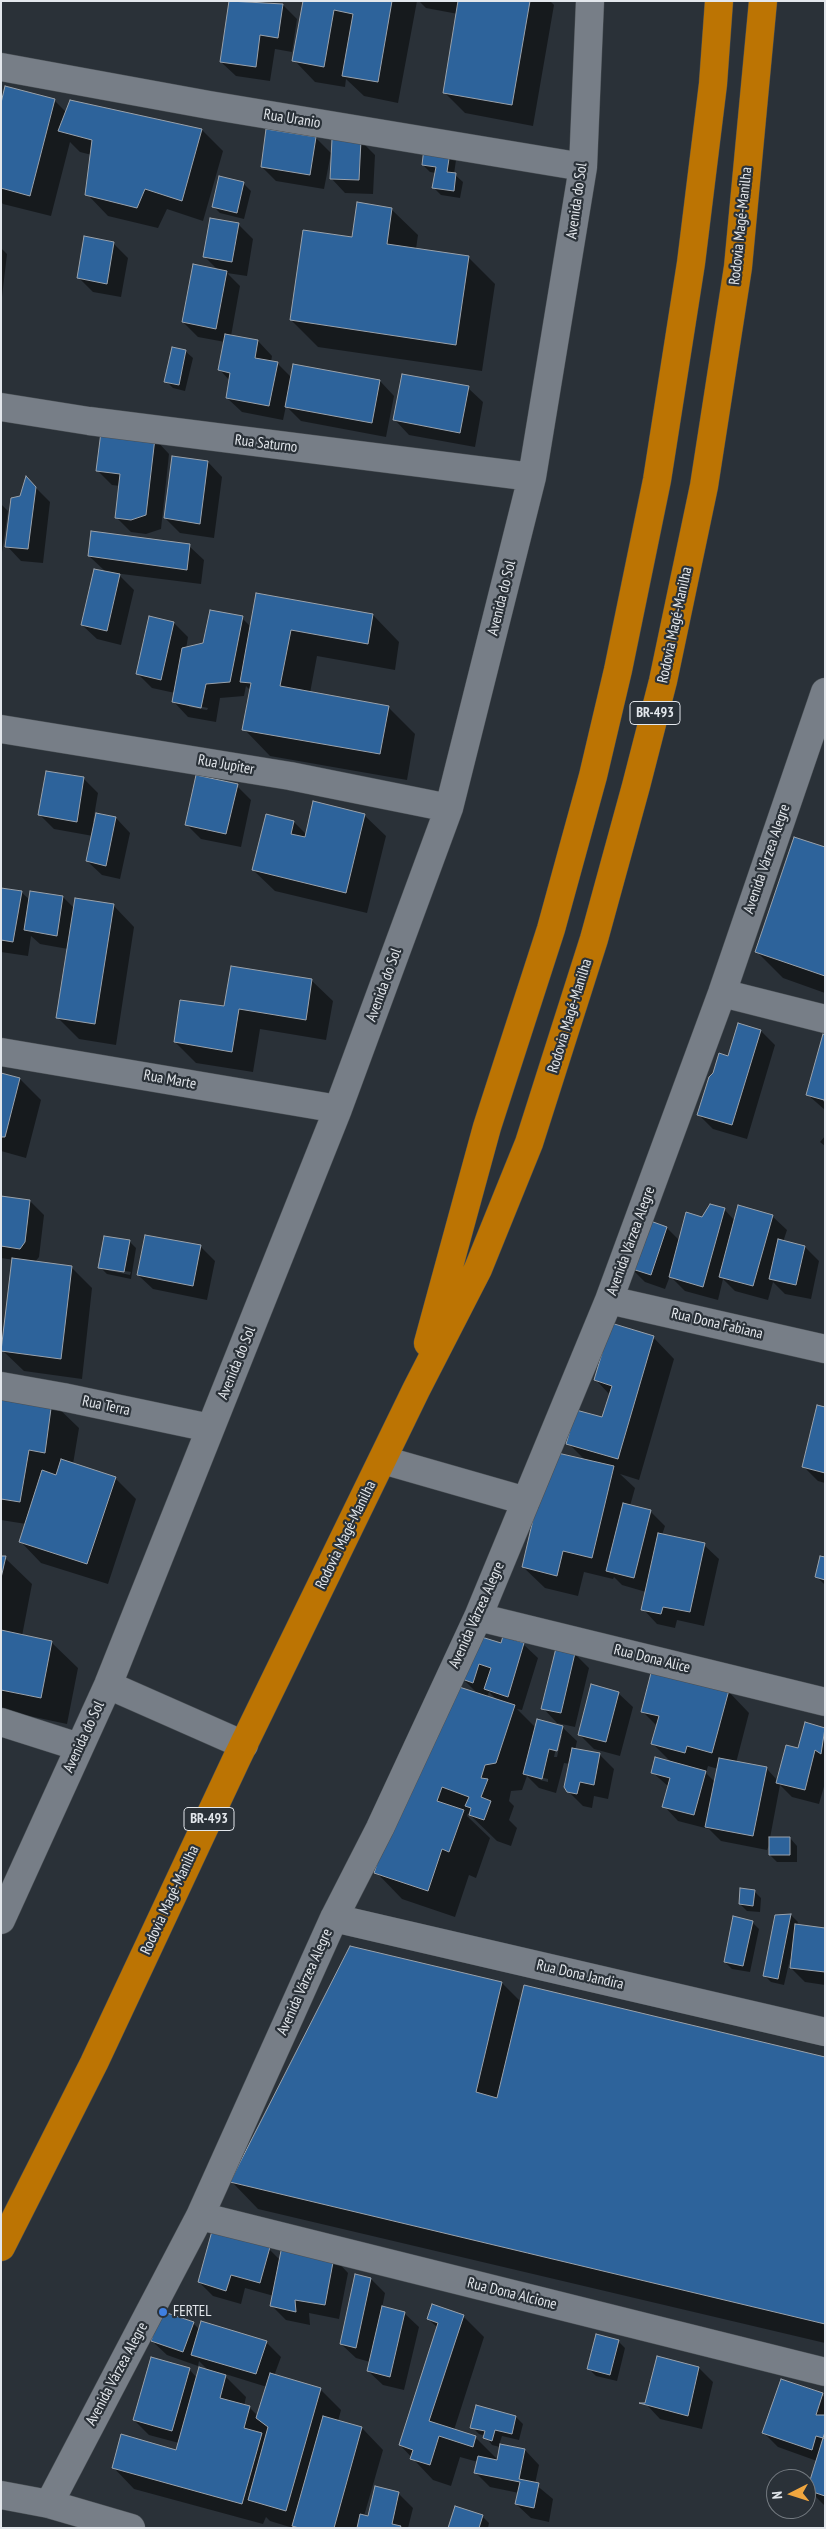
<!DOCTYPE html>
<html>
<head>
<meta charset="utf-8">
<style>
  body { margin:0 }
  #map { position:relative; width:826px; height:2529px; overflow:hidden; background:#2a3138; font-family:"PT Sans Narrow",sans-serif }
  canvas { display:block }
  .frame { position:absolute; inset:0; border:2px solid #e3e7ec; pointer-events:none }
  .north { position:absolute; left:766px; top:2469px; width:50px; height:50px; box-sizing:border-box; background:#2a3138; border:1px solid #747a80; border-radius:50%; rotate:265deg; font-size:14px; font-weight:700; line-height:20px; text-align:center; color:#e3e7ec }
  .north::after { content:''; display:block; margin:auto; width:18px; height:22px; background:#f0a63f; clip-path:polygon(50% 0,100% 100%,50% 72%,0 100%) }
</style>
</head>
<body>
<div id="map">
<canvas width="826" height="2529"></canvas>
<div class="frame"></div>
<div class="north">N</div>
</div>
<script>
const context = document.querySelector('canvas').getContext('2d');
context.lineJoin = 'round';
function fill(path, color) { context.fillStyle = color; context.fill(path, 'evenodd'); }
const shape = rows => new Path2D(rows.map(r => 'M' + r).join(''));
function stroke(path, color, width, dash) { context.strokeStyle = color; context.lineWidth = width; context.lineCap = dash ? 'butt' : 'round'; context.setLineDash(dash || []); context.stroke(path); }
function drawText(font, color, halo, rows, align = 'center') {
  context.font = font + ' "PT Sans Narrow",sans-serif'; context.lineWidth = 4.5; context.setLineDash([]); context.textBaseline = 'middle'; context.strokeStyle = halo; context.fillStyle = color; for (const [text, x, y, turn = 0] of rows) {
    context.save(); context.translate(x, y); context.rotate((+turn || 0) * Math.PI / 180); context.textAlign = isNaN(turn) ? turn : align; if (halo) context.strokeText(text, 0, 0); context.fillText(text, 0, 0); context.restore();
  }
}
fill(shape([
  [230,1,260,1,283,5,297,19,292,52,275,49,270,81,236,76,221,62],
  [304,1,417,1,398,103,364,96,346,79,345,87,315,82,294,60],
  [419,1,550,1,554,5,533,126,465,113,444,92,458,14,426,8],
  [54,100,66,112,202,130,223,151,203,221,167,209,158,228,108,216,87,194,92,155,80,152,70,142,51,216,3,204,1,202,1,108],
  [316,138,331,153,324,189,276,181,262,167],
  [361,141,375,155,373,194,345,193,331,178],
  [449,153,456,160,454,174,463,182,460,198,441,195,434,188,436,173,430,172,423,165],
  [220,178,244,184,251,191,244,219,220,213,213,206],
  [391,209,418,235,416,249,468,257,495,284,482,371,318,347,291,320,353,238],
  [238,224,253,239,247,276,227,273,240,286,231,336,258,341,272,356,271,362,277,363,292,378,380,381,394,396,386,437,301,421,286,406,283,420,242,412,227,398,230,381,220,370,225,342,198,337,183,322,218,270,205,257],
  [113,243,128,258,121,297,93,292,78,277],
  [1,248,7,254,2,297,1,297],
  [185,351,193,358,185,391,173,388,166,381],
  [468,388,483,402,475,447,409,435,395,420],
  [155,439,169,454,161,529,146,534,131,532,116,517,120,486,112,485,97,470],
  [208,462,222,477,214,538,180,533,165,518],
  [27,479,50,502,43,563,21,561,7,546],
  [1,504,8,511,1,559],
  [189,546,204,560,201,584,106,572,89,556],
  [119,575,134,590,121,645,97,639,82,625],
  [373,615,399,642,395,670,317,656,310,693,388,707,415,734,407,780,270,756,244,729,251,691,246,686,244,696,220,698,216,722,188,717,174,702,175,693,152,688,138,674,174,623,188,637,186,649,204,644,242,618,251,627],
  [189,704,208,708,207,710,189,707],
  [47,772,84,779,98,793,93,822,96,822,97,814,116,818,130,833,120,879,102,875,87,861,93,836,54,829,39,814],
  [237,786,251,800,241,847,201,839,186,824],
  [364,815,386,836,367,913,275,891,253,870,294,822,307,835],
  [825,849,825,993,783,978,756,951],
  [1,889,21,892,30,900,63,897,75,909,113,905,134,927,116,1045,79,1039,58,1018,68,949,40,944,31,936,28,956,1,952],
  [311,980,333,1001,326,1040,260,1029,253,1072,196,1063,175,1042,225,1008],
  [761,1031,775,1045,747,1139,713,1129,698,1114,729,1058],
  [825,1036,825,1110,808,1095],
  [1,1074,20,1079,41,1100,26,1158,1,1151],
  [825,1136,825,1146,820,1142],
  [1,1197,30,1201,44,1215,39,1257,35,1262,71,1267,92,1288,82,1379,24,1371,2,1350,14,1260,1,1258],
  [724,1209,735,1221,772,1216,787,1230,783,1242,805,1247,819,1261,811,1299,785,1294,773,1282,768,1300,735,1291,723,1279,718,1300,685,1291,670,1276,665,1289,645,1282,630,1267,667,1228,680,1241,703,1218],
  [129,1241,136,1248,131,1279,107,1274,100,1267],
  [106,1268,131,1272,130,1275,106,1270],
  [200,1246,215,1261,207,1300,153,1289,138,1275],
  [653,1337,674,1359,639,1480,620,1474,635,1488,630,1506,650,1511,665,1526,662,1535,704,1545,719,1559,704,1626,677,1620,675,1628,657,1624,643,1609,646,1592,622,1585,614,1577,613,1579,584,1572,578,1596,545,1588,523,1567,585,1460,568,1443,603,1419,610,1395,596,1380],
  [1,1394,52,1402,79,1428,73,1464,115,1478,136,1499,108,1584,41,1563,20,1541,26,1524,1,1520],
  [825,1408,825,1483,818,1481,804,1467],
  [1,1557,5,1558,32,1584,22,1636,51,1642,78,1668,67,1724,1,1710],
  [825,1558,825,1585,817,1577],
  [476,1636,501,1644,523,1644,538,1658,522,1710,517,1709,536,1728,562,1727,577,1741,575,1750,599,1754,614,1769,608,1799,594,1796,592,1808,583,1806,568,1791,570,1764,564,1763,556,1793,539,1788,527,1776,522,1790,511,1791,509,1801,514,1806,509,1820,517,1828,511,1846,497,1841,468,1813,467,1816,490,1838,476,1878,469,1875,455,1917,402,1899,376,1872,479,1695,463,1679],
  [489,1692,497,1700,487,1697],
  [559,1735,562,1735,557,1757,554,1757],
  [540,1777,548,1779,548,1782,540,1780],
  [575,1654,589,1668,575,1727,557,1723,543,1708],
  [728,1691,749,1713,736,1763,766,1768,778,1781,799,1750,825,1729,825,1783,819,1804,792,1797,780,1785,770,1838,790,1838,797,1846,797,1862,777,1862,770,1855,770,1843,767,1850,721,1841,709,1829,678,1821,664,1806,669,1787,652,1772,672,1763,653,1744,658,1727,642,1711],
  [708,1766,718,1769,715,1782,706,1773],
  [618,1693,633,1707,620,1756,594,1749,580,1735],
  [754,1891,761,1898,760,1912,747,1911,740,1904],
  [791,1915,798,1922,797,1926,825,1929,825,1985,805,1982,791,1968,792,1960,790,1959,784,1985,771,1982,764,1975,776,1916],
  [752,1922,759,1929,750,1972,732,1969,725,1962],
  [502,1983,521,2002,825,2058,825,2343,258,2209,232,2182],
  [269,2249,281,2261,334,2258,348,2273,339,2319,309,2313,310,2325,286,2320,272,2306,274,2296,245,2288,241,2304,213,2296,199,2282],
  [371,2279,385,2293,382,2308,404,2313,419,2327,404,2390,383,2385,368,2371,370,2362,356,2358,341,2344],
  [463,2316,484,2337,454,2430,475,2437,498,2460,500,2447,492,2445,485,2436,479,2434,472,2427,516,2417,523,2424,519,2440,502,2436,499,2445,525,2450,539,2465,535,2484,553,2499,549,2522,531,2518,516,2504,519,2493,490,2487,476,2473,478,2462,460,2457,451,2486,433,2480,400,2445,438,2328,428,2319],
  [193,2323,200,2330,266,2342,281,2357,274,2376,320,2389,341,2410,338,2421,362,2428,383,2450,364,2516,368,2517,398,2493,413,2508,408,2528,293,2528,270,2521,266,2517,263,2524,134,2489,113,2467,177,2452,179,2443,149,2435,134,2420,189,2369,197,2378,210,2372,199,2361,198,2366,167,2355,152,2341],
  [222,2373,267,2387,258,2416,250,2408,244,2406,246,2397],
  [618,2341,625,2348,617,2381,596,2376,589,2369],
  [657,2358,699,2368,713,2382,702,2429,660,2419,646,2404],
  [822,2395,825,2397,825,2506,809,2490,817,2461,778,2447,764,2433],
  [482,2516,489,2523,488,2528,449,2528]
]), '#0007');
const building = shape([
  [229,1,283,4,278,38,260,35,256,67,220,62,229,1],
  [303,1,392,1,378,82,342,76,353,14,334,10,324,67,292,61,303,1],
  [458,1,530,1,512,105,443,93,458,1],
  [5,86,55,99,30,196,1,188,1,103,5,86],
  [70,100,202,129,182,201,145,189,137,208,85,195,92,140,58,131,70,100],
  [266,129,316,137,310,175,261,167,266,129],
  [332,139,361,140,359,180,330,179,332,139],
  [424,148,450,152,447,172,456,173,454,191,432,188,436,167,422,165,424,148],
  [219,176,244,182,237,213,212,207,219,176],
  [357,202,392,208,387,244,469,256,456,345,290,320,303,230,352,237,357,202],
  [210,218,239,223,232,262,203,257,210,218],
  [84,236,114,242,107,284,77,278,84,236],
  [193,264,227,271,216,329,182,322,193,264],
  [225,334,258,340,255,358,278,362,269,406,226,398,230,373,218,370,225,334],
  [172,347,186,350,179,385,164,382,172,347],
  [293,364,380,380,372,423,285,407,293,364],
  [402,374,469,386,460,433,393,420,402,374],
  [101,432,155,438,146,515,131,520,115,518,120,474,96,471,101,432],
  [172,456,208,461,200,524,164,518,172,456],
  [26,476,36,487,28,549,5,547,11,498,20,496,26,476],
  [91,531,190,544,187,570,88,556,91,531],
  [94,569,120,574,107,631,81,625,94,569],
  [256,593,373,614,368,644,291,630,280,686,389,706,380,754,242,730,251,683,240,682,256,593],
  [210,610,243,616,230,682,206,684,201,708,172,702,182,648,203,643,210,610],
  [149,616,174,622,161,680,136,674,149,616],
  [46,771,84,777,77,822,38,815,46,771],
  [196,775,238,784,226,834,185,825,196,775],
  [313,801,365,814,346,893,252,870,266,814,294,821,291,834,305,837,313,801],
  [96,813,116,817,106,866,86,861,96,813],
  [794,837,825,847,825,976,755,952,794,837],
  [1,888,22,891,13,942,1,940,1,888],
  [30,891,63,896,57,936,24,930,30,891],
  [75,898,114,904,95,1024,56,1018,75,898],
  [231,966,312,979,306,1020,239,1009,232,1052,174,1042,180,1000,224,1006,231,966],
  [738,1023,761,1030,732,1125,697,1115,709,1077,713,1073,719,1053,728,1056,738,1023],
  [823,1034,825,1035,825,1104,824,1100,806,1095,823,1034],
  [1,1073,20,1078,5,1137,1,1137,1,1073],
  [1,1196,30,1200,25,1242,20,1249,1,1246,1,1196],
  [710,1204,725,1208,703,1287,669,1277,686,1212,702,1217,710,1204],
  [738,1205,773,1215,753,1286,719,1277,738,1205],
  [645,1219,667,1227,651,1275,629,1268,645,1219],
  [145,1235,201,1245,193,1286,137,1275,145,1235],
  [104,1236,130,1240,124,1272,98,1268,104,1236],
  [778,1239,805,1246,796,1285,769,1279,778,1239],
  [12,1258,72,1266,61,1359,1,1351,12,1258],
  [611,1323,654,1336,618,1459,566,1444,576,1410,602,1417,612,1386,594,1380,611,1323],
  [1,1392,52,1401,45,1453,29,1450,20,1502,1,1499,1,1392],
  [817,1405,825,1407,825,1473,802,1467,817,1405],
  [549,1451,614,1466,592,1558,563,1551,557,1576,522,1567,549,1451],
  [61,1459,116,1477,87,1564,19,1542,42,1470,56,1475,61,1459],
  [623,1503,651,1510,634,1578,606,1571,623,1503],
  [658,1533,705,1543,690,1612,663,1607,661,1614,641,1610,658,1533],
  [1,1556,6,1556,1,1578,1,1556],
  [820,1556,825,1557,825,1580,815,1577,820,1556],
  [1,1630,52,1641,41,1698,1,1690,1,1630],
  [475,1635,501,1643,503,1636,524,1643,508,1697,484,1689,491,1668,479,1664,473,1683,462,1679,475,1635],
  [556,1648,575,1653,561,1713,541,1709,556,1648],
  [652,1669,729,1690,712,1753,687,1746,685,1753,651,1744,659,1716,641,1712,652,1669],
  [591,1684,619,1692,606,1742,578,1735,591,1684],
  [453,1685,515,1705,496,1763,485,1765,481,1778,488,1779,481,1797,491,1801,484,1820,469,1815,471,1808,465,1806,469,1797,442,1787,437,1801,464,1810,449,1852,442,1849,428,1891,374,1873,388,1831,453,1685],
  [537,1719,563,1726,557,1751,549,1749,542,1779,523,1774,537,1719],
  [805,1722,825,1728,821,1754,815,1750,805,1790,776,1783,786,1745,798,1748,805,1722],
  [572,1748,600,1753,594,1785,580,1782,577,1794,567,1792,564,1787,572,1748],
  [655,1757,706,1771,694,1815,662,1807,670,1778,651,1773,655,1757],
  [719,1758,767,1767,753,1836,705,1827,719,1758],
  [769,1837,790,1837,790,1855,769,1855,769,1837],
  [740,1888,755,1890,753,1906,739,1904,740,1888],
  [791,1914,778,1979,763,1976,775,1915,791,1914],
  [733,1916,753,1921,743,1966,724,1962,733,1916],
  [795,1924,825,1928,825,1972,790,1968,795,1924],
  [350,1946,502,1982,476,2092,497,2098,524,1985,825,2057,825,2324,230,2182,350,1946],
  [212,2231,270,2247,260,2283,231,2275,226,2291,198,2282,212,2231],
  [282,2246,334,2257,325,2305,295,2300,296,2312,270,2306,282,2246],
  [355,2274,371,2278,356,2348,340,2344,355,2274],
  [432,2304,464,2315,429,2421,476,2436,473,2447,439,2436,430,2465,410,2459,413,2450,399,2445,438,2323,427,2319,432,2304],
  [382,2306,405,2312,390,2377,367,2371,382,2306],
  [161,2311,194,2322,183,2352,151,2341,161,2311],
  [201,2321,267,2341,256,2374,191,2355,201,2321],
  [596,2334,619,2340,610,2375,587,2369,596,2334],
  [657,2356,699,2367,688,2416,639,2403,645,2403,657,2356],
  [151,2357,190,2368,172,2431,133,2420,151,2357],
  [199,2367,226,2375,220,2398,250,2406,244,2428,262,2433,242,2504,112,2468,121,2434,176,2450,199,2367],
  [270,2373,321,2388,286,2511,248,2500,268,2427,256,2418,270,2373],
  [781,2379,823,2393,816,2415,825,2415,825,2432,823,2438,816,2436,812,2450,762,2433,781,2379],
  [476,2405,516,2416,512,2434,495,2430,492,2441,483,2438,485,2431,470,2428,476,2405],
  [323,2416,362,2427,334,2528,299,2528,292,2526,323,2416],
  [823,2438,825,2439,825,2496,807,2490,823,2438],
  [500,2444,525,2449,519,2479,539,2483,534,2508,515,2504,520,2482,474,2473,478,2456,497,2460,500,2444],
  [375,2486,399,2492,392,2524,401,2526,400,2528,357,2528,360,2514,368,2516,375,2486],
  [455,2506,483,2515,479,2528,448,2528,455,2506]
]);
fill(building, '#2d639b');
stroke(building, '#9aa2ab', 1);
const minor = shape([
  [1,67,209,105,583,167],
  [1,407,89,421,532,477],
  [1,729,290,776,449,808],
  [722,993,825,1019],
  [1,1052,338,1109],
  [609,1300,825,1349],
  [1,1386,63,1397,210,1428],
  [383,1460,526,1501],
  [478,1617,825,1702],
  [108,1685,244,1745],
  [1,1722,79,1747],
  [334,1918,825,2032],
  [1,1920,108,1685,338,1109,449,808,532,477,583,167,590,1],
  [200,2216,825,2372],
  [1,2495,49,2504,131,2528],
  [49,2504,200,2216,334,1918,380,1828,478,1617,609,1300,722,993,825,692]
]);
const highway = shape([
  [428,1343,487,1127,551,929,593,776,618,670,657,480,691,263,713,84,719,1],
  [1,2247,94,2063,237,1758,416,1390,478,1269,529,1143,594,939,636,786,663,681,704,486,738,267,763,1]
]);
stroke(minor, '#494f54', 29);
stroke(highway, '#494f54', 29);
stroke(minor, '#777e87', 28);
stroke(highway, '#bc7403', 28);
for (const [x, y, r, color] of [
  [163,2312,5,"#3f7fe0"]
]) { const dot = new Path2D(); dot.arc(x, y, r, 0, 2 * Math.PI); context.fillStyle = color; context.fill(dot); stroke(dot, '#2a3138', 2); }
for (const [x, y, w] of [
  [655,713,50],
  [209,1819,50]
]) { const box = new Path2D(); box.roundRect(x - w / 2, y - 11.5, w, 23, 4); context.fillStyle = '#2a3138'; context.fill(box); stroke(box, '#e3e7ec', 1); }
drawText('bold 14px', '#e3e7ec', null, [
  ["BR-493",655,713],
  ["BR-493",209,1819]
]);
drawText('15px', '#e3e7ec', '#2a3138', [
  ["Rua Uranio",292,119,9],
  ["Avenida do Sol",577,201,-82],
  ["Rodovia Magé-Manilha",741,226,-84],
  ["Rua Saturno",266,444,7],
  ["Avenida do Sol",502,598,-76],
  ["Rodovia Magé-Manilha",675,625,-78],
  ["Rua Jupiter",226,765,10],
  ["Avenida Várzea Alegre",767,859,-71],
  ["Avenida do Sol",384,985,-70],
  ["Rodovia Magé-Manilha",570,1016,-73],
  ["Rua Marte",170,1080,10],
  ["Avenida Várzea Alegre",631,1241,-70],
  ["Rua Dona Fabiana",717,1324,13],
  ["Avenida do Sol",237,1363,-68],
  ["Rua Terra",106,1406,12],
  ["Rodovia Magé-Manilha",346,1535,-64],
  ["Avenida Várzea Alegre",477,1615,-66],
  ["Rua Dona Alice",652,1659,14],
  ["Avenida do Sol",84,1737,-65],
  ["Rodovia Magé-Manilha",170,1900,-65],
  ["Rua Dona Jandira",580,1975,13],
  ["Avenida Várzea Alegre",305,1982,-66],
  ["Rua Dona Alcione",512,2294,14],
  ["Avenida Várzea Alegre",117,2374,-62]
]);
drawText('15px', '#e3e7ec', '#2a3138', [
  ["FERTEL",173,2312]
], 'left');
</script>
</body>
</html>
